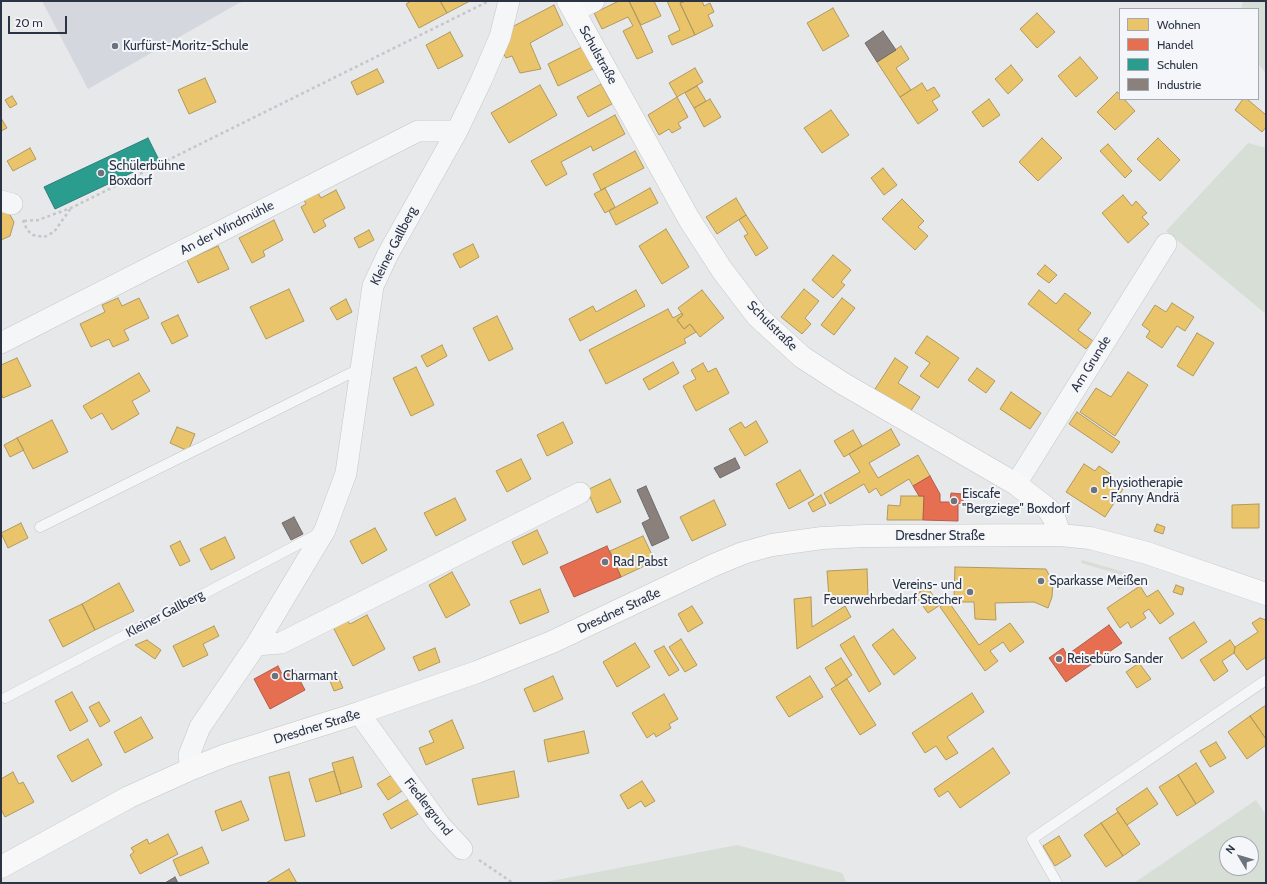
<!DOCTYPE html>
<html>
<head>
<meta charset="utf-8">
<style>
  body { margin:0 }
  #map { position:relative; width:1267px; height:884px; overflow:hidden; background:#e6e8ea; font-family:Cabin,sans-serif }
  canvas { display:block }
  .frame { position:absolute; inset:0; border:2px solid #2b3445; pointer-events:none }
  .legend { position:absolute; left:1119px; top:8px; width:140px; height:92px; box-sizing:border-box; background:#f4f6f9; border:1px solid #a4a8b1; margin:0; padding:5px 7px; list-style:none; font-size:12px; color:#2b3445 }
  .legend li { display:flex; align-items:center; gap:8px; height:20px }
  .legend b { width:20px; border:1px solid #a4a8b1 }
  .north { position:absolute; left:1219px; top:836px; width:40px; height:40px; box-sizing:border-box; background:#f4f6f9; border:1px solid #a4a8b1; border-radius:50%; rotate:308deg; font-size:11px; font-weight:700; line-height:16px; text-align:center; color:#2b3445 }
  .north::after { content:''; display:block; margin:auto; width:14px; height:18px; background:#6c737f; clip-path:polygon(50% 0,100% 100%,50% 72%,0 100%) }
  .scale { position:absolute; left:8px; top:16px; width:59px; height:18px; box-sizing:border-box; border:2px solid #2b3445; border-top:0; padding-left:5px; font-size:12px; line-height:14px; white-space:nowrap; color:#2b3445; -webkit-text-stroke:3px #f4f6f9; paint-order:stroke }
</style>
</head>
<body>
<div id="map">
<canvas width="1267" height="884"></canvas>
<div class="frame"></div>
<ul class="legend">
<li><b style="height:11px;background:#e9c46a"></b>Wohnen</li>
<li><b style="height:11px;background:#e76f51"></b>Handel</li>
<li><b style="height:11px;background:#2a9d8f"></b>Schulen</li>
<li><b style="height:11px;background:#8a817c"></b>Industrie</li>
</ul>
<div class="north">N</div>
<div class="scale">20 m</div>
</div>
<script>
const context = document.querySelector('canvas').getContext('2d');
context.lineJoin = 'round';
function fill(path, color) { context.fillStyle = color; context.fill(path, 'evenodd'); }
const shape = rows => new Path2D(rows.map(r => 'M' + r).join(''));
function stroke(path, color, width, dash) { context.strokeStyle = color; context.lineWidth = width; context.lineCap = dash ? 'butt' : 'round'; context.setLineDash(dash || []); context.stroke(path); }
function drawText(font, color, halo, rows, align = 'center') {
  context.font = font + ' Cabin,sans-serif'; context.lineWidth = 4; context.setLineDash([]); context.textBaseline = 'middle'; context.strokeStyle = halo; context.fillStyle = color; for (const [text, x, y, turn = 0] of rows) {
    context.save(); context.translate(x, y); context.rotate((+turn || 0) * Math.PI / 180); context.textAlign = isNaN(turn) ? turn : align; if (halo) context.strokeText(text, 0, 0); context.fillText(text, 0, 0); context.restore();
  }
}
fill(shape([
  [42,1,247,1,239,3,88,89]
]), '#d4d7dd');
fill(shape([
  [1243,1,1266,1,1266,73,1258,64,1258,9,1241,9],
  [1248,143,1266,148,1266,314,1166,231],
  [1082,560,1131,574,1135,579,1118,590,1117,588,1126,581,1122,575,1081,563],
  [1256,800,1266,815,1266,883,1134,883],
  [1227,844,1251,844,1251,868,1227,868],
  [737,845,842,873,847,883,541,883]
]), '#d6ded6');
const homes = shape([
  [411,1,440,1,447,13,419,28,406,4,411,1],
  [440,1,470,1,447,13,440,1],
  [619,1,629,1,653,52,637,59,623,31,633,26,628,17,602,29,594,13,619,1],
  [629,1,654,1,661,16,641,25,629,1],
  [667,1,686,1,680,3,695,35,672,45,668,36,680,30,667,1],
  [686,1,702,1,704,6,710,3,714,12,708,15,713,26,695,35,680,3,686,1],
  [554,5,563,25,530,43,541,69,520,73,512,56,506,58,500,48,512,27,554,5],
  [833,8,849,36,823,51,807,23,833,8],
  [1037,13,1055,32,1037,48,1020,29,1037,13],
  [450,32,463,56,438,69,426,45,450,32],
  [901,46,909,59,896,68,911,90,900,97,877,62,901,46],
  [582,47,593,69,558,86,548,64,582,47],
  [1080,57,1098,78,1076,97,1058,76,1080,57],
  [1011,65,1023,80,1008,94,995,79,1011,65],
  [695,68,703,82,677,97,669,83,695,68],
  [377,69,384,82,357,95,351,82,377,69],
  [205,78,216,102,189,114,178,90,205,78],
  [922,83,927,91,934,87,940,96,932,101,938,110,918,124,900,97,922,83],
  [601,84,612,104,588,117,577,97,601,84],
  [540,85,557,115,509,143,491,113,540,85],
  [697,86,706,101,694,108,685,93,697,86],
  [1117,92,1120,94,1120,99,1124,99,1135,111,1115,130,1097,112,1117,92],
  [12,96,17,104,10,108,5,100,12,96],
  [677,97,688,117,678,123,681,128,672,133,669,129,659,135,648,115,677,97],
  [710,99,721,117,704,127,694,108,710,99],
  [989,99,1000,115,983,127,972,112,989,99],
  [1243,99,1247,99,1266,115,1266,127,1262,132,1235,110,1243,99],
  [831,110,849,135,822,153,804,128,831,110],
  [615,115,625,134,593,151,591,146,561,162,567,174,546,186,531,161,615,115],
  [1,118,7,128,1,131,1,118],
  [1042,138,1062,158,1038,181,1019,162,1042,138],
  [1158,138,1180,160,1160,181,1137,159,1158,138],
  [1108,144,1132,171,1125,178,1100,151,1108,144],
  [30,148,36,159,13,171,7,161,30,148],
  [635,151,644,168,601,190,593,174,635,151],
  [883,168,897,185,884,195,871,178,883,168],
  [605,188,615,207,605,213,594,194,605,188],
  [650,188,658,203,616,225,609,211,650,188],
  [336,190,345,208,323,220,326,226,314,233,301,207,306,204,304,200,318,193,321,198,336,190],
  [1123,195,1132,206,1136,201,1147,213,1142,217,1149,224,1128,243,1102,213,1123,195],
  [736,198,746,215,717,234,706,217,736,198],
  [902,199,924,221,918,227,928,236,915,250,882,219,902,199],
  [1,208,9,213,14,222,10,236,1,240,1,208],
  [746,215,768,248,756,256,744,236,748,234,739,220,746,215],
  [274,220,283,240,263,251,265,256,252,263,239,238,274,220],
  [666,229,689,267,662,284,639,246,666,229],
  [369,230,374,240,359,248,354,238,369,230],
  [473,244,479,257,460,268,453,254,473,244],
  [218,246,229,269,198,283,187,260,218,246],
  [833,255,851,270,841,282,845,285,833,298,812,280,833,255],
  [1045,265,1057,275,1049,283,1037,274,1045,265],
  [289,289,304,321,266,339,250,307,289,289],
  [804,289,819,301,805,318,811,324,802,334,781,317,804,289],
  [636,290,645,306,580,341,569,319,593,306,596,312,636,290],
  [702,290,724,318,700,337,690,324,684,329,677,320,683,315,678,308,702,290],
  [1039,290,1056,304,1065,293,1091,313,1078,330,1093,341,1086,349,1028,304,1039,290],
  [118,298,122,306,139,298,149,318,124,330,129,340,113,347,109,339,91,347,80,324,105,312,102,305,118,298],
  [842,298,855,308,834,335,821,325,842,298],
  [346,299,352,312,337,320,330,308,346,299],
  [1172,303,1194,317,1185,331,1177,326,1162,348,1146,337,1150,331,1142,325,1155,305,1166,312,1172,303],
  [668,309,673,318,682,313,683,315,677,320,684,329,690,324,696,332,684,339,686,343,606,384,589,350,668,309],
  [178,315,188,336,172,344,161,323,178,315],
  [497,316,513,349,489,361,473,328,497,316],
  [1197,333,1214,343,1193,376,1177,366,1197,333],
  [927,336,959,358,938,388,920,376,930,363,915,353,927,336],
  [442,345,447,356,427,367,421,356,442,345],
  [17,358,31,386,3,398,1,393,1,365,17,358],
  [895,358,908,367,898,383,920,397,910,412,875,389,895,358],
  [673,362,679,373,649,390,643,379,673,362],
  [703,363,708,372,716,368,729,393,696,411,683,386,696,379,691,370,703,363],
  [416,367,434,405,411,416,393,378,416,367],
  [977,368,995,381,986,393,968,380,977,368],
  [1128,372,1148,385,1115,436,1080,412,1096,388,1111,397,1128,372],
  [139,373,150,391,132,401,139,414,112,430,102,413,91,419,83,406,139,373],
  [1011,392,1041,413,1030,429,1000,409,1011,392],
  [1077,412,1120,442,1112,453,1069,424,1077,412],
  [52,420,68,452,33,469,17,438,52,420],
  [756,421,768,442,745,456,729,429,741,422,745,428,756,421],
  [563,422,573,443,547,456,537,435,563,422],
  [177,427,195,434,188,451,170,443,177,427],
  [891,429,900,445,869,463,878,478,918,455,930,476,913,486,909,479,881,496,876,488,869,493,864,484,830,504,824,493,860,472,849,454,891,429],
  [853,430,862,446,844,457,834,441,853,430],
  [17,438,24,450,10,457,4,445,17,438],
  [521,459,531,479,507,492,496,471,521,459],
  [1084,464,1095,471,1099,466,1112,475,1108,480,1123,489,1105,517,1066,492,1084,464],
  [800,470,814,495,789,509,776,484,800,470],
  [610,479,621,502,597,513,587,490,610,479],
  [821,495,826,505,813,512,808,503,821,495],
  [901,496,924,496,923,520,887,520,888,505,900,506,901,496],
  [455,498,466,520,436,536,424,513,455,498],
  [714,500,726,525,692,541,680,517,714,500],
  [1259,504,1259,528,1232,528,1232,505,1259,504],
  [21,523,28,538,8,548,1,533,21,523],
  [1157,524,1165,527,1163,534,1154,531,1157,524],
  [375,528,387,550,362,564,350,541,375,528],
  [537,530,548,553,523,565,512,542,537,530],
  [643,536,655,561,621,577,610,551,643,536],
  [225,537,235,558,211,570,200,549,225,537],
  [180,541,190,561,180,566,170,546,180,541],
  [955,567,1046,569,1053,583,1052,597,1048,608,1034,602,995,603,996,620,975,619,974,602,960,602,960,597,954,597,955,567],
  [867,569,868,596,829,598,827,571,867,569],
  [452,572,470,605,446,618,429,585,452,572],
  [119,583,134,611,95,630,82,604,119,583],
  [1176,585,1184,588,1182,595,1173,592,1176,585],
  [1140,586,1147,597,1158,590,1174,614,1160,624,1149,609,1143,613,1146,618,1131,628,1128,622,1120,628,1107,608,1140,586],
  [927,587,940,605,928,613,915,595,927,587],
  [540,589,549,612,520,624,510,601,540,589],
  [811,597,812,627,845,606,851,617,797,649,794,599,811,597],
  [948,601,979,645,1010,623,1024,642,1010,652,1003,642,990,651,998,661,985,671,940,607,948,601],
  [82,604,95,630,63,647,49,620,82,604],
  [692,606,703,623,688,632,678,614,692,606],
  [367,615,385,649,353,666,333,627,347,620,350,624,367,615],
  [1260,618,1266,620,1266,657,1247,670,1234,653,1235,647,1258,632,1252,623,1260,618],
  [1194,622,1207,642,1182,659,1169,638,1194,622],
  [214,626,219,636,203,644,208,655,183,667,173,646,214,626],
  [893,629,916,658,894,675,872,645,893,629],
  [854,636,881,684,869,692,840,645,854,636],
  [681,639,697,665,685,672,669,647,681,639],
  [147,640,161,650,155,659,135,645,147,640],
  [1230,640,1235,647,1234,653,1222,661,1228,671,1214,681,1200,660,1230,640],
  [635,643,650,667,617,687,603,662,635,643],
  [664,646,679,670,669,676,654,651,664,646],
  [435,648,440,662,419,671,413,657,435,648],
  [841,658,852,675,836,686,825,668,841,658],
  [1139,663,1151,679,1137,688,1126,672,1139,663],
  [336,672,343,688,334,691,328,676,336,672],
  [553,676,563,699,534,712,524,689,553,676],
  [810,676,823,697,789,717,776,697,810,676],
  [847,679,876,725,860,735,831,689,847,679],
  [72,692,88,721,70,731,55,701,72,692],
  [972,693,984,712,947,737,958,753,946,760,936,746,925,753,912,733,972,693],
  [664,694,678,719,669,724,671,728,656,737,654,733,647,738,632,713,664,694],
  [99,702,110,721,100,727,89,707,99,702],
  [1266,705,1266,739,1250,716,1266,705],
  [1250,716,1266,739,1266,745,1247,759,1228,732,1250,716],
  [141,717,153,738,125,753,114,732,141,717],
  [452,720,464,748,426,765,419,748,434,742,429,731,452,720],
  [584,731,589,753,548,762,544,740,584,731],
  [88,739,102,765,72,782,57,756,88,739],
  [1216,742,1226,758,1210,767,1200,751,1216,742],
  [993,748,1010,773,960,808,948,791,939,797,934,789,993,748],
  [353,757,362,787,341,794,332,763,353,757],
  [1196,763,1214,792,1196,804,1178,775,1196,763],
  [334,771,341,794,316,802,309,779,334,771],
  [514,771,519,797,478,805,472,779,514,771],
  [13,772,19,784,23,782,34,802,5,817,1,809,1,779,13,772],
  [289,772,305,836,285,841,269,777,289,772],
  [392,775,402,791,388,800,377,784,392,775],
  [1178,775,1196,804,1177,816,1159,787,1178,775],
  [642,781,655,801,645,807,641,801,628,809,620,795,642,781],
  [1147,788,1158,804,1127,825,1116,809,1147,788],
  [409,799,418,814,391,829,383,814,409,799],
  [241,801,249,820,222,831,215,811,241,801],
  [1118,812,1140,844,1123,856,1101,823,1118,812],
  [1101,823,1123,856,1106,867,1084,835,1101,823],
  [168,834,178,854,140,874,130,855,134,852,131,848,147,839,149,844,168,834],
  [1059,836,1071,856,1055,866,1043,846,1059,836],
  [202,847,209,863,180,876,173,860,202,847],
  [289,869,297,883,266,883,289,869]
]);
fill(homes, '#e9c46a');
stroke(homes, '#b0995f', 1);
const shops = shape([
  [930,476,940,494,940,502,950,502,951,493,963,494,963,504,958,503,958,521,923,520,924,496,919,496,913,486,930,476],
  [607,546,621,577,574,597,560,567,607,546],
  [1109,625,1122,643,1066,682,1049,658,1063,648,1067,655,1109,625],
  [278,666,283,676,294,669,305,690,270,709,254,679,278,666]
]);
fill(shops, '#e76f51');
stroke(shops, '#af5d4d', 1);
const schools = shape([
  [148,138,159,160,55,209,44,187,148,138]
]);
fill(schools, '#2a9d8f');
stroke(schools, '#2a7e79', 1);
const industry = shape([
  [883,31,896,50,877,62,865,43,883,31],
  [735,458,740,468,720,478,714,468,735,458],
  [646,486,669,538,652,546,642,523,650,519,637,490,646,486],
  [294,517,303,534,291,540,282,523,294,517],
  [175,877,178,883,165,883,175,877]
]);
fill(industry, '#8a817c');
stroke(industry, '#6e6a6c', 1);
const lane = shape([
  [40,527,361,368],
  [5,698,318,534],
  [1057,883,1032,839,1266,680]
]);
const street = shape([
  [574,11,594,1],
  [1,201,12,204],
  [1,343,418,131,457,131],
  [1016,484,1166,244],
  [256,645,281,643,580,493],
  [359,713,439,824,462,849],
  [191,769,189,755,200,727,256,645,325,530,346,473,373,286,388,254,457,131,481,81,500,37,509,1]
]);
const secondary = shape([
  [568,1,689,219,722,270,757,316,802,357,842,383,1016,484,1048,509,1055,520,1060,535],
  [1,867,129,797,191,769,226,755,359,713,477,672,552,642,714,565,743,553,772,545,822,538,865,536,1060,535,1090,538,1147,553,1266,594]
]);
stroke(lane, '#c4c6c8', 11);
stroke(street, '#c4c6c8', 22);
stroke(secondary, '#c4c6c8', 23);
stroke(shape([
  [23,220,27,230,33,235,44,237,54,232,71,208],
  [24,221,38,220,71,208,487,2],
  [479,860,513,883]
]), '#c5c6ca', 2.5, [3, 3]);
stroke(lane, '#f5f6f7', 10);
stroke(street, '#f5f6f7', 21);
stroke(secondary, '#f8f8f8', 22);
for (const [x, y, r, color] of [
  [115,46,4,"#6c737f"],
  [101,173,4,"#6c737f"],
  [1094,490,4,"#6c737f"],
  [954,501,4,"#6c737f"],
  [605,562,4,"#6c737f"],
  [1041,581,4,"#6c737f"],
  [970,592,4,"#6c737f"],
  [1059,659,4,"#6c737f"],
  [275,676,4,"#6c737f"]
]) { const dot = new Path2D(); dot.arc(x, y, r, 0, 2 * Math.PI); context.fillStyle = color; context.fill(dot); stroke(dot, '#f4f6f9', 1.5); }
drawText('13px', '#2b3445', '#f4f6f9', [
  ["Kurfürst-Moritz-Schule",123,46],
  ["Schülerbühne",109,166],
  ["Boxdorf",109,181],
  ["Physiotherapie",1102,483],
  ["- Fanny Andrä",1102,498],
  ["Eiscafe",962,494],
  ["\"Bergziege\" Boxdorf",962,509],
  ["Rad Pabst",613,562],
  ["Sparkasse Meißen",1049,581],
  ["Vereins- und",962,585,"right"],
  ["Feuerwehrbedarf Stecher",962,600,"right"],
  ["Reisebüro Sander",1067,659],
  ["Charmant",283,676]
], 'left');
drawText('13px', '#2b3445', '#f4f6f9', [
  ["Schulstraße",598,55,61],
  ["An der Windmühle",227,228,-27],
  ["Kleiner Gallberg",394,246,-63],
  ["Schulstraße",772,326,45],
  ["Am Grunde",1091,364,-58],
  ["Dresdner Straße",940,536],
  ["Dresdner Straße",619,611,-25],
  ["Kleiner Gallberg",165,614,-28],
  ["Dresdner Straße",317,727,-17],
  ["Fiedlergrund",428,807,52]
]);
</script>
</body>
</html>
